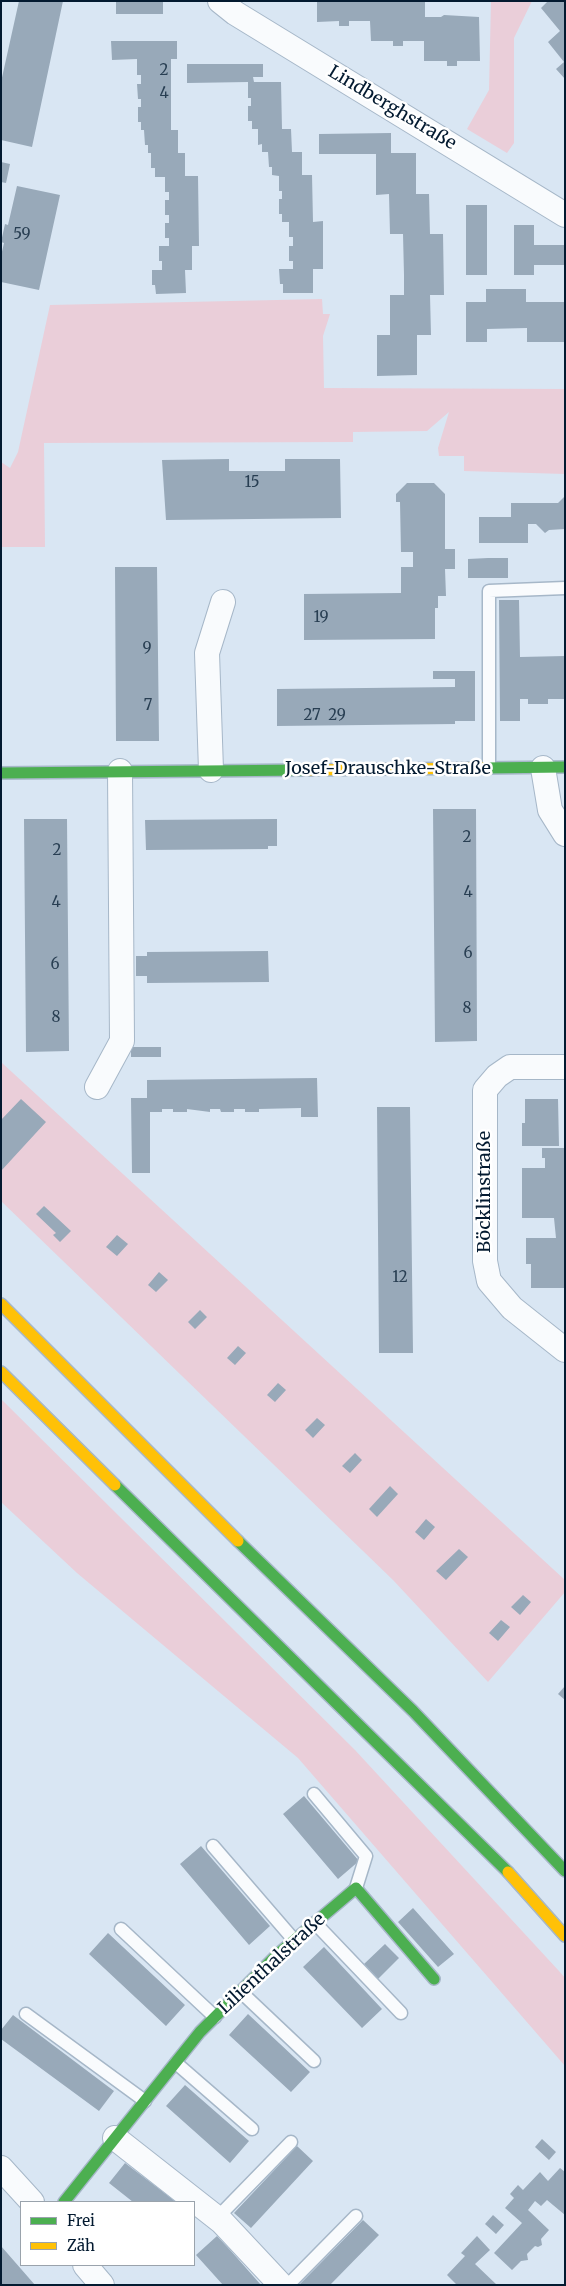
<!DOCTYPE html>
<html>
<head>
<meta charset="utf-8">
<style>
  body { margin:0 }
  #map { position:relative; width:566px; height:2286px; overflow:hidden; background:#d9e6f3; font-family:Merriweather,serif }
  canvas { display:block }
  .frame { position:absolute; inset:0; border:2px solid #031a30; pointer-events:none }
  .legend { position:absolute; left:20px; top:2201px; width:175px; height:65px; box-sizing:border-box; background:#fff; border:1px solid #9aa3ac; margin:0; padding:6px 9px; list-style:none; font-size:15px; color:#031a30 }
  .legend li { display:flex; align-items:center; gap:10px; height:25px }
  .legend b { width:25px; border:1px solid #9aa3ac }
</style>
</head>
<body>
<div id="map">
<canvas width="566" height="2286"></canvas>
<div class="frame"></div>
<ul class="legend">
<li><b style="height:6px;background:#4caf50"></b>Frei</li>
<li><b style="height:6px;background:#ffc107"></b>Zäh</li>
</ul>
</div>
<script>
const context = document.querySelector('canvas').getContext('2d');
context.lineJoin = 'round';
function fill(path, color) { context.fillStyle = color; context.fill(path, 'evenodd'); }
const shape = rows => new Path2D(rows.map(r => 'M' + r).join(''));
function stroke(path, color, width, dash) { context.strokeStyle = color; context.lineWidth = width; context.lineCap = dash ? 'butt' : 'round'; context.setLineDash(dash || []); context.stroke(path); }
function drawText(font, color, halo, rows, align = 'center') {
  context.font = font + ' Merriweather,serif'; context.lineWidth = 5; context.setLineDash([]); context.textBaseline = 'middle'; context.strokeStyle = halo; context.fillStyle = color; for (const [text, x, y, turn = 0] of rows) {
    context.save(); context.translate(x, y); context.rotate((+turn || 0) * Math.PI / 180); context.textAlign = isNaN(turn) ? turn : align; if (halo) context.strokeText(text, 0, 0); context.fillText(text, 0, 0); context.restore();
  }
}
fill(shape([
  [491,1,532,1,514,38,514,143,507,153,467,129,489,90],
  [322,299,323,314,330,314,323,336,324,388,565,389,565,474,464,471,464,456,439,456,438,448,449,412,427,431,353,432,353,442,44,443,45,547,1,547,1,462,10,468,18,452,50,305],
  [1,1062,565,1580,565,1592,488,1682,393,1580,1,1201],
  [1,1399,355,1750,559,1971,565,1978,565,2066,298,1758,77,1573,1,1502]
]), '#eaced9');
fill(shape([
  [19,1,63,1,32,147,1,140,1,82],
  [116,1,163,1,163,14,116,14],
  [317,1,425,1,425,17,441,17,444,15,479,17,480,61,457,61,457,66,447,66,447,61,424,61,424,41,403,41,403,46,393,46,393,41,371,41,370,21,349,21,349,26,339,26,339,21,317,22],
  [548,1,565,1,565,79,556,69,564,62,548,42,560,31,541,8],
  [111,41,177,41,177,59,171,59,171,130,178,130,178,153,185,153,185,176,198,176,199,246,192,246,192,270,185,270,186,293,156,294,155,285,152,285,152,270,162,270,162,261,159,261,159,246,169,246,169,238,165,238,165,223,169,223,169,215,165,215,165,200,169,200,169,192,165,192,165,177,155,177,155,168,151,168,151,153,148,153,148,145,145,145,144,130,141,130,141,122,138,122,138,107,141,107,141,99,138,99,137,84,141,84,141,75,137,75,137,59,112,60],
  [187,64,263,64,263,77,253,77,254,82,281,82,282,129,291,129,292,152,302,152,302,175,312,175,313,222,323,221,323,269,313,269,313,293,283,293,283,284,280,284,279,269,293,269,293,261,289,261,289,246,293,246,293,237,289,237,289,222,282,222,282,214,279,214,279,199,282,199,282,191,279,191,279,176,272,175,272,167,269,167,268,152,262,152,262,144,258,145,258,129,252,129,252,121,248,121,248,106,251,106,251,98,248,98,248,82,187,83],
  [391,133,391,153,416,153,416,194,429,194,430,234,443,234,444,295,430,295,431,335,417,335,417,375,377,376,377,335,390,335,390,295,404,295,404,275,403,234,390,234,389,194,376,195,376,154,319,154,319,134],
  [1,162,10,164,6,183,1,182],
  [17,186,60,195,39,290,1,282,1,256,4,243,1,242,5,224,8,225],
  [466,205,487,205,487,275,466,275],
  [514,225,534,225,534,245,564,245,564,265,534,265,534,275,514,275],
  [486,289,526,289,526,302,565,302,565,342,527,342,527,328,487,329,487,342,466,342,466,302,486,302],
  [229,459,229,471,285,471,285,459,340,459,341,518,166,520,162,460],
  [407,483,434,483,445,494,445,549,455,549,455,569,445,569,446,596,438,596,438,608,435,608,435,639,304,640,304,594,401,593,401,567,413,567,413,552,401,552,400,502,396,502,396,494],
  [565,496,565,529,549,530,545,533,536,524,528,524,528,543,479,543,479,517,511,517,511,503,558,503],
  [488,558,508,558,508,578,468,578,468,559],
  [115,567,157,567,159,741,116,741],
  [499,600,519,600,520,657,565,656,565,699,548,699,548,704,528,704,528,699,520,699,520,721,500,721],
  [433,671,475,671,475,721,455,721,455,724,277,726,277,689,455,687,455,679,433,679],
  [433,809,476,809,477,1041,435,1042],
  [24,819,67,819,69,1051,26,1052],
  [277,819,277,846,268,846,268,849,146,850,145,820],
  [268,951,269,982,147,983,147,976,136,976,136,956,147,956,147,952],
  [131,1047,161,1047,161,1057,131,1057],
  [317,1078,318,1117,301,1117,301,1108,259,1109,259,1112,245,1112,245,1109,234,1109,234,1112,221,1112,220,1109,210,1109,210,1112,187,1109,187,1112,173,1112,173,1109,162,1109,162,1112,150,1112,150,1173,132,1173,131,1098,147,1098,147,1080],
  [21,1099,46,1122,1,1171,1,1120],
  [525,1099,558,1099,559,1146,522,1146,522,1123,525,1123],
  [377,1107,410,1107,413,1353,379,1353],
  [542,1148,565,1148,565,1288,531,1288,531,1264,526,1264,526,1238,556,1238,554,1218,522,1218,522,1168,545,1168,545,1158,542,1158],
  [44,1206,71,1231,60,1242,53,1235,56,1233,36,1214],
  [117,1235,128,1244,117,1256,106,1247],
  [159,1272,168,1280,156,1292,148,1285],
  [200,1310,207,1317,195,1329,188,1322],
  [238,1346,246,1353,235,1365,227,1358],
  [278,1383,286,1390,275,1402,267,1395],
  [317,1418,325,1425,313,1438,305,1430],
  [355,1453,362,1460,350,1473,342,1466],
  [390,1486,398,1494,377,1517,369,1509],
  [426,1519,435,1527,424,1540,415,1532],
  [459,1549,468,1557,446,1580,436,1571],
  [523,1595,531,1602,520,1615,511,1607],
  [501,1620,510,1627,498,1641,489,1633],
  [565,1686,565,1700,558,1694],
  [304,1796,359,1861,338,1879,283,1814],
  [201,1846,270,1926,249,1945,180,1864],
  [413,1908,454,1954,438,1967,398,1922],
  [108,1933,185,2005,166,2026,89,1954],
  [385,1944,399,1958,378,1979,364,1964],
  [324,1947,382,2009,362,2028,303,1967],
  [248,2014,310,2072,291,2092,229,2035],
  [13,2015,114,2091,99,2111,1,2039,1,2030],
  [185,2085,249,2141,230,2163,166,2106],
  [542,2139,556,2152,549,2160,535,2147],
  [297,2146,313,2161,251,2228,234,2213],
  [125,2163,158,2188,176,2202,133,2202,109,2183],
  [560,2168,565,2172,565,2215,547,2200,541,2206,535,2201,528,2210,549,2230,541,2239,542,2245,538,2247,535,2246,527,2254,528,2260,521,2261,512,2270,494,2253,522,2223,505,2208,514,2198,510,2194,518,2185,523,2190,540,2172,548,2181],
  [493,2215,504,2225,496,2234,485,2224],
  [363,2220,379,2235,331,2284,299,2285],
  [217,2236,231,2251,261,2285,223,2285,196,2255],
  [477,2236,490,2250,475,2264,497,2285,457,2285,447,2275,465,2256,461,2253],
  [1,2246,35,2285,1,2285]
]), '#98a9b9');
const lane = shape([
  [489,768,489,591,565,588],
  [314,1794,366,1856,356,1888],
  [213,1846,294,1940],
  [315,1923,401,2013],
  [121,1929,215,2017],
  [241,1992,314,2061],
  [26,2014,145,2101],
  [176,2063,252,2129],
  [217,2218,291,2142],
  [288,2285,356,2216]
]);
const street = shape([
  [220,1,235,13,565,215],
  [543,768,550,810,565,834],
  [211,770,207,653,223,602],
  [565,1067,510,1067,497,1076,485,1090,485,1261,489,1281,512,1308,565,1350],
  [97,1087,122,1041,120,771],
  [115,2138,222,2222,281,2285],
  [1,2168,32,2202],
  [85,2265,102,2285]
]);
const fast = shape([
  [484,768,565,767],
  [1,773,305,770],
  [115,1485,508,1872],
  [238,1541,413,1711,565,1871],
  [64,2202,200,2032,278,1954,356,1888,434,1979]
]);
const slow = shape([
  [305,770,484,768],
  [1,1304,238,1541],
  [1,1372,115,1485],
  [508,1872,565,1936]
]);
stroke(lane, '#a6b7c8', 15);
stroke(street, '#a6b7c8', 26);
stroke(fast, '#a6b7c8', 14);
stroke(slow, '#a6b7c8', 14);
stroke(lane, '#f9fbfd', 12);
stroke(street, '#f9fbfd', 24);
stroke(fast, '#4caf50', 11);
stroke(slow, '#ffc107', 11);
drawText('15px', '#283e52', null, [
  ["2",164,71],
  ["4",164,94],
  ["59",22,235],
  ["15",252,483],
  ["19",321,618],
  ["9",147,649],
  ["7",148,706],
  ["27",312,716],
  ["29",337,716],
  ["2",467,838],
  ["2",57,851],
  ["4",468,893],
  ["4",56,903],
  ["6",468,954],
  ["6",55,965],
  ["8",467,1009],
  ["8",56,1018],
  ["12",400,1278]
]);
drawText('18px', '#031a30', '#fff', [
  ["Lindberghstraße",392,108,31],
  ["Josef-Drauschke-Straße",388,769],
  ["Böcklinstraße",485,1192,-90],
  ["Lilienthalstraße",272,1964,-43]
]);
</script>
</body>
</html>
